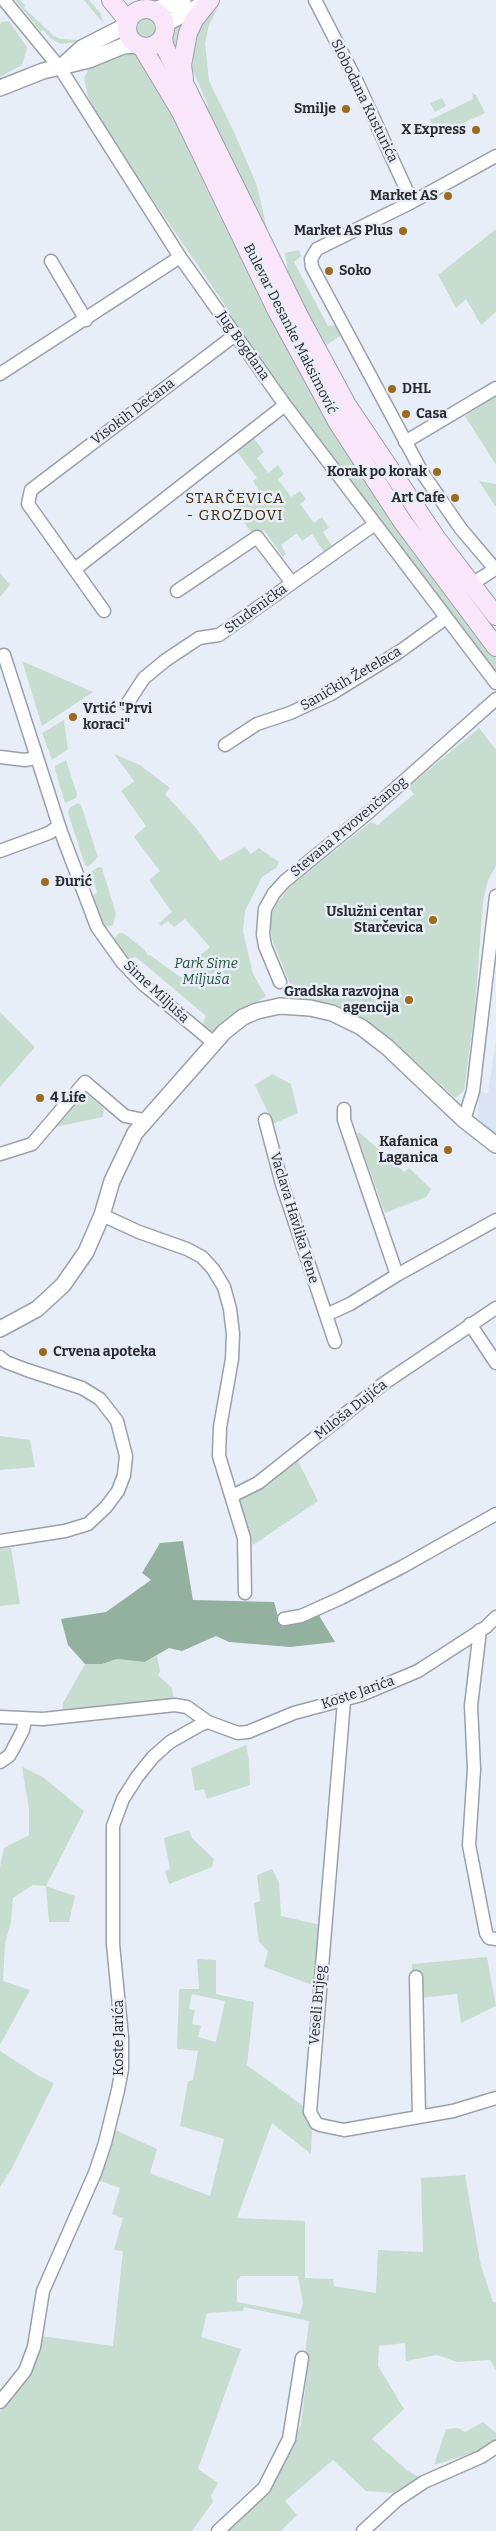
<!DOCTYPE html>
<html>
<head>
<meta charset="utf-8">
<style>
  body { margin:0 }
  canvas { display:block; background:#e8eef8 }
</style>
</head>
<body>
<canvas width="496" height="2531"></canvas>
<script>
const context = document.querySelector('canvas').getContext('2d');
context.lineJoin = 'round';
function fill(path, color) { context.fillStyle = color; context.fill(path, 'evenodd'); }
const shape = rows => new Path2D(rows.map(r => 'M' + r).join(''));
function stroke(path, color, width, dash) { context.strokeStyle = color; context.lineWidth = width; context.lineCap = dash ? 'butt' : 'round'; context.setLineDash(dash || []); context.stroke(path); }
function drawText(font, color, halo, rows, align = 'center') {
  context.font = font + ' Bitter,serif'; context.lineWidth = 5; context.setLineDash([]); context.textBaseline = 'middle'; context.strokeStyle = halo; context.fillStyle = color; for (const [text, x, y, turn = 0] of rows) {
    context.save(); context.translate(x, y); context.rotate((+turn || 0) * Math.PI / 180); context.textAlign = isNaN(turn) ? turn : align; if (halo) context.strokeText(text, 0, 0); context.fillText(text, 0, 0); context.restore();
  }
}
fill(shape([
  [496,1038,496,1137,479,1123,478,1113,479,1092,488,1093]
]), '#dae4f5');
fill(shape([
  [15,0,20,0,25,5,24,8,54,36,61,39,78,40,99,30,78,42,61,44,50,38,43,30,41,32],
  [84,0,89,0,101,14,103,23],
  [217,9,209,25,205,43,209,81,235,134,257,186,269,237,267,237,206,106,208,105,192,69,195,41,201,25,205,18],
  '136 28a10 10 0 1 1 20 0a10 10 0 1 1-20 0Z',
  [193,18,179,58,170,39,172,31],
  [9,21,27,47,26,52,22,65,0,77,0,25,1,22],
  [119,51,133,51,138,55,163,95,293,359,311,390,496,655,496,675,312,434,241,334,223,302,101,124,88,97,84,78,90,66],
  [472,93,476,95,485,113,438,135,430,120,473,99],
  [442,98,446,106,435,112,430,103],
  [496,229,496,312,481,325,466,299,456,308,438,275],
  [299,250,301,256,294,262,328,326,337,325,342,335,322,348,290,284,285,253],
  [496,396,496,465,465,416],
  [252,436,264,452,257,458,268,473,278,465,284,474,278,479,291,497,300,491,306,499,300,504,314,523,322,517,329,528,323,532,332,546,324,552,312,534,302,541,297,533,281,545,286,554,283,557,264,530,254,536,234,509,259,491,253,481,257,478,235,449],
  [479,481,496,484,496,506,495,506],
  [0,573,10,585,0,597],
  [22,661,31,665,93,692,42,726],
  [64,720,68,749,52,760,42,733],
  [479,728,496,750,496,866,488,880,483,902,475,1008,464,1091,455,1098,389,1037,363,1019,332,1003,296,999,272,939,270,922,274,906,293,884,371,822,378,825,380,823,414,794,408,787],
  [114,754,140,765,170,788,165,794,196,828,220,861,245,847,251,854,259,848,279,862,276,868,262,877,245,911,243,931,253,974,266,996,211,1032,206,1030,203,1023,206,1016,136,957,127,959,113,940,119,933,123,933,144,949,148,956,150,955,180,977,191,978,191,963,210,947,185,919,174,927,168,921,161,926,159,923,172,912,149,880,160,871,134,837,146,826,121,791,134,781],
  [66,760,77,794,76,798,65,803,55,770,55,766],
  [78,803,81,805,98,857,88,867,85,865,68,813,69,808],
  [99,867,102,868,116,914,113,925,106,927,103,927,91,898,97,892,90,872],
  [0,1012,35,1047,0,1087],
  [272,1074,291,1084,298,1113,273,1124,255,1085],
  [84,1094,88,1095,104,1109,103,1117,55,1127,80,1096],
  [359,1132,404,1172,409,1168,431,1189,426,1197,385,1213,357,1135],
  [0,1436,30,1440,35,1467,0,1470],
  [298,1461,318,1501,253,1545,240,1500],
  [11,1548,20,1604,0,1606,0,1549],
  [157,1656,160,1671,158,1675,172,1688,174,1700,140,1702,62,1714,63,1703,85,1664,102,1664,117,1659,145,1662],
  [246,1745,249,1760,250,1785,207,1799,204,1789,195,1791,191,1768],
  [22,1767,43,1777,84,1811,46,1886,75,1896,69,1922,49,1922,46,1886,33,1885,13,1898,11,1922,5,1944,3,1981,30,1990,0,2045,0,1867,4,1848,29,1835,29,1809],
  [189,1830,192,1838,214,1859,212,1867,169,1884,165,1871,170,1869,164,1838],
  [272,1869,279,1882,281,1916,321,1925,315,1986,264,1967,268,1951,259,1942,254,1903,260,1901,257,1875],
  [487,1957,496,2006,461,2023,457,1994,420,1998,412,1973,412,1964],
  [197,1959,216,1960,216,1994,254,2002,247,2065,306,2108,312,2129,311,2154,272,2123,237,2218,305,2221,305,2278,333,2279,334,2286,376,2293,378,2250,423,2252,421,2178,465,2175,481,2266,493,2302,496,2302,496,2370,490,2360,457,2362,437,2355,406,2361,405,2343,379,2346,378,2366,404,2409,372,2439,408,2471,419,2477,394,2493,366,2491,333,2460,285,2501,297,2515,281,2531,226,2531,290,2449,301,2425,309,2356,305,2354,309,2321,244,2307,243,2311,207,2313,201,2337,241,2349,198,2469,218,2483,211,2496,213,2502,192,2531,0,2531,0,2412,31,2373,40,2336,113,2346,123,2251,114,2250,123,2218,112,2214,120,2188,98,2180,115,2130,157,2149,150,2173,210,2196,224,2139,180,2126,188,2081,193,2080,198,2051,177,2049,179,1989,199,1989],
  [192,1994,225,2001,216,2042,198,2037,201,2026,192,2024,195,2010,189,2009],
  [241,2276,298,2276,303,2303,300,2314,237,2302,237,2280],
  [0,2051,39,2076,54,2083,12,2168,0,2187],
  [483,2422,496,2433,496,2441,474,2453,434,2465,446,2429,458,2428,465,2432]
]), '#c7ddcf');
fill(shape([
  [183,1541,193,1600,274,1602,280,1623,317,1612,335,1642,290,1647,229,1642,216,1636,182,1651,169,1648,145,1662,117,1659,102,1664,85,1664,68,1645,61,1619,106,1612,151,1580,142,1573,160,1543]
]), '#94b19f');
const minor = shape([
  [4,0,60,68,180,257,285,405,496,683],
  [315,0,357,82,412,202],
  [51,261,86,320],
  [0,374,180,257],
  [405,442,496,388],
  [75,569,285,405],
  [472,584,495,569,461,529,423,474,312,267,311,259,317,249,412,202,496,156],
  [177,591,257,537,292,583],
  [104,611,28,504,31,490,235,335],
  [4,655,61,832,97,927,122,962,143,984,214,1043],
  [127,704,144,678,166,660,199,638,219,635,375,524],
  [225,745,257,724,290,713,331,694,399,652,446,618],
  [0,757,25,760,36,758],
  [0,851,49,833,59,826],
  [280,982,265,946,263,934,265,909,274,893,285,881,369,812,496,699],
  [344,1109,344,1120,397,1275],
  [265,1120,282,1184,335,1342],
  [464,1120,473,1091,496,896],
  [0,1154,32,1144,85,1082,125,1116,144,1120],
  [102,1215,139,1232,187,1249,202,1257,213,1269,224,1287,230,1309,233,1334,232,1359,220,1427,219,1456,244,1538,245,1593],
  [326,1315,350,1304,397,1275,496,1220],
  [470,1324,496,1363],
  [0,1357,6,1362,27,1370,82,1388,100,1399,117,1421,126,1456,124,1475,118,1491,106,1507,88,1524,65,1531,0,1541],
  [232,1496,258,1483,383,1384,496,1308],
  [284,1619,301,1616,341,1598,402,1567,496,1514],
  [480,1630,471,1706,474,1769,469,1845,486,1933,489,1938,496,1939],
  [344,1701,310,2112,316,2123,320,2125,344,2130,453,2111,496,2098],
  [0,1717,43,1719,175,1705,187,1707,208,1722],
  [0,1762,9,1756,12,1751,23,1730,25,1720],
  [416,1977,419,2116],
  [0,2402,25,2371,34,2347,43,2291,95,2173,105,2143,118,2090,122,2069,122,2037,113,1944,113,1826,123,1799,137,1777,153,1757,170,1742,200,1725,208,1722,238,1733,248,1732,294,1713,361,1695,418,1671,486,1627,496,1617],
  [218,2531,264,2488,289,2439,302,2358],
  [363,2531,397,2500,424,2482,481,2457,496,2447]
]);
const tertiary = shape([
  [154,10,183,0],
  [165,24,207,2],
  [61,67,82,48,127,25],
  [0,88,43,71,89,60,123,46,138,45],
  [0,1329,37,1309,63,1285,86,1252,102,1215,112,1181,135,1133,224,1032,243,1017,257,1011,280,1006,310,1008,332,1013,361,1027,387,1047,464,1120,496,1145]
]);
const secondary = shape([
  [111,0,128,21],
  '127 28a19 19 0 1 1 38 0a19 19 0 1 1-38 0Z',
  [163,36,164,45,170,58,187,89,299,316,347,405,437,539,496,616],
  [142,47,181,112,277,311,338,423,402,521,496,647],
  [184,79,182,65,188,33,194,20,210,0]
]);
stroke(minor, '#9aa0a9', 15);
stroke(tertiary, '#9aa0a9', 18);
stroke(secondary, '#9aa0a9', 20);
stroke(minor, '#fff', 12);
stroke(tertiary, '#fff', 15);
stroke(secondary, '#f9e6fa', 18);
for (const [x, y, r, color] of [
  [346,109,5,"#9a6b1c"],
  [476,130,5,"#9a6b1c"],
  [448,196,5,"#9a6b1c"],
  [403,231,5,"#9a6b1c"],
  [329,271,5,"#9a6b1c"],
  [392,389,5,"#9a6b1c"],
  [406,414,5,"#9a6b1c"],
  [437,472,5,"#9a6b1c"],
  [455,498,5,"#9a6b1c"],
  [73,717,5,"#9a6b1c"],
  [45,882,5,"#9a6b1c"],
  [433,920,5,"#9a6b1c"],
  [409,1000,5,"#9a6b1c"],
  [40,1098,5,"#9a6b1c"],
  [448,1150,5,"#9a6b1c"],
  [43,1352,5,"#9a6b1c"]
]) { const dot = new Path2D(); dot.arc(x, y, r, 0, 2 * Math.PI); context.fillStyle = color; context.fill(dot); stroke(dot, '#e8eef8', 2); }
drawText('14px', '#292b2f', '#e8eef8', [
  ["Slobodana Kusturića",364,101,64],
  ["Bulevar Desanke Maksimović",290,329,63],
  ["Jug Bogdana",243,346,55],
  ["Visokih Dečana",133,412,-37],
  ["Studenička",256,609,-36],
  ["Saničkih Žetelaca",351,679,-30],
  ["Stevana Prvovenčanog",349,827,-40],
  ["Sime Miljuša",156,992,43],
  ["Vaclava Havlika Vene",294,1218,73],
  ["Miloša Dujića",351,1410,-38],
  ["Koste Jarića",358,1693,-19],
  ["Veseli Brijeg",318,2005,-85],
  ["Koste Jarića",119,2038,-90]
]);
drawText('bold 14px', '#292b2f', '#e8eef8', [
  ["Smilje",336,109],
  ["X Express",466,130],
  ["Market AS",438,196],
  ["Market AS Plus",393,231],
  ["Soko",339,271,"left"],
  ["DHL",402,389,"left"],
  ["Casa",416,414,"left"],
  ["Korak po korak",427,472],
  ["Art Cafe",445,498],
  ["Vrtić \"Prvi",83,709,"left"],
  ["koraci\"",83,725,"left"],
  ["Đurić",55,882,"left"],
  ["Uslužni centar",423,912],
  ["Starčevica",423,928],
  ["Gradska razvojna",399,992],
  ["agencija",399,1008],
  ["4 Life",50,1098,"left"],
  ["Kafanica",438,1142],
  ["Laganica",438,1158],
  ["Crvena apoteka",53,1352,"left"]
], 'right');
drawText('italic 14px', '#22553a', '#e8eef8', [
  ["Park Sime",206,964],
  ["Miljuša",206,980]
]);
context.letterSpacing = '1px';
drawText('15px', '#3f2903', '#e8eef8', [
  ["STARČEVICA",235,499],
  ["- GROZDOVI",235,516]
]);
context.letterSpacing = '0px';
</script>
</body>
</html>
